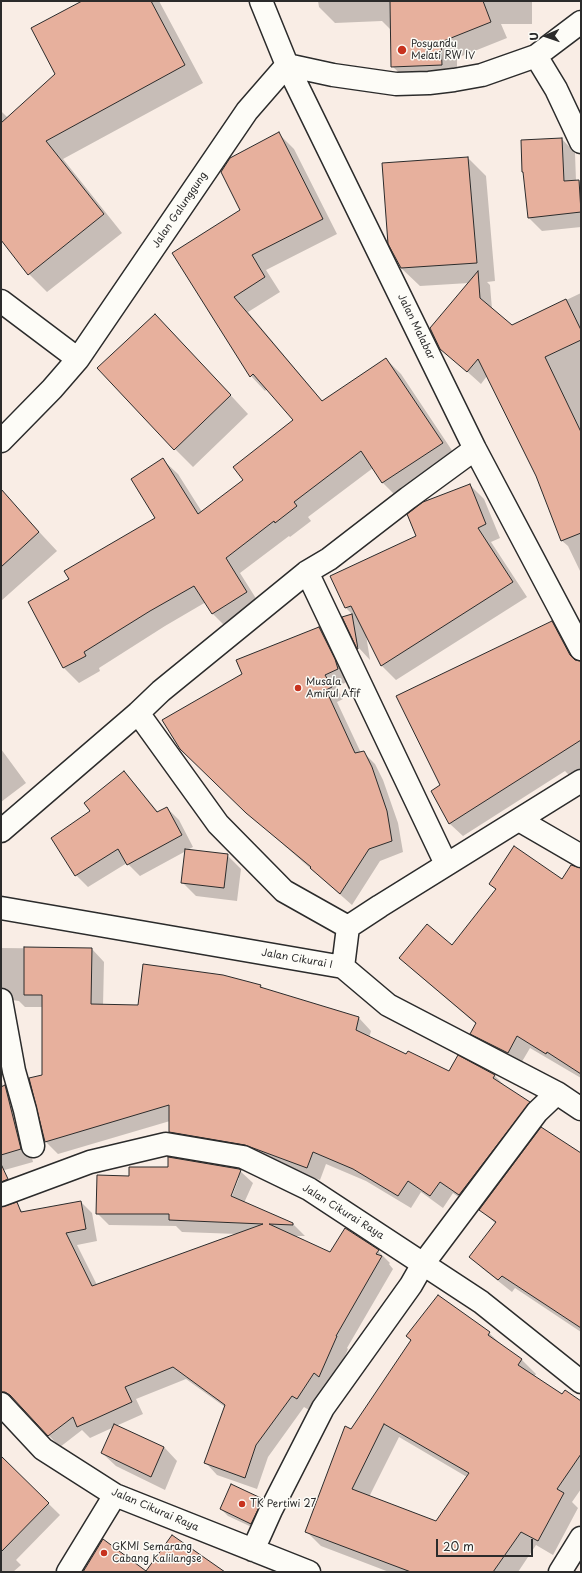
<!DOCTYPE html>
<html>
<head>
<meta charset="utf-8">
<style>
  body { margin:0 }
  #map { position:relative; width:582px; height:1573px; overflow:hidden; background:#f9ede5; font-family:"Playpen Sans",sans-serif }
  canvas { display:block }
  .frame { position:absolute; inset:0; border:2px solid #2b2b2b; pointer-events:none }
  .north { position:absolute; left:526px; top:16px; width:40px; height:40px; -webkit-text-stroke:3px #fdfcf7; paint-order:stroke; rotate:268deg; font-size:11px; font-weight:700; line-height:16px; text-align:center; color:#2b2b2b }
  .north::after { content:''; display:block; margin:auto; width:14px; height:18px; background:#2b2b2b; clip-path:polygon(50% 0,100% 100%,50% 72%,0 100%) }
  .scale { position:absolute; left:436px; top:1539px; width:97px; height:18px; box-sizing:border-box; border:2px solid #2b2b2b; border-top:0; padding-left:5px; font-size:12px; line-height:14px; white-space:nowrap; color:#2b2b2b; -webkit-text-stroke:3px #fdfcf7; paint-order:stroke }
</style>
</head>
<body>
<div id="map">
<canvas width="582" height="1573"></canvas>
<div class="frame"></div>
<div class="north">U</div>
<div class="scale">20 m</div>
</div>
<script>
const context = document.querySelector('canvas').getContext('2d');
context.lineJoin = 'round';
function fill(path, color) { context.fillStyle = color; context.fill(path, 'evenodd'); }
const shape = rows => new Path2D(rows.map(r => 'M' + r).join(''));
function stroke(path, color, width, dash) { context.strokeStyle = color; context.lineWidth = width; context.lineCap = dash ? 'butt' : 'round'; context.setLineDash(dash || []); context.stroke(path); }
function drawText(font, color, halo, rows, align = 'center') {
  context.font = font + ' "Playpen Sans",sans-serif'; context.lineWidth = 3; context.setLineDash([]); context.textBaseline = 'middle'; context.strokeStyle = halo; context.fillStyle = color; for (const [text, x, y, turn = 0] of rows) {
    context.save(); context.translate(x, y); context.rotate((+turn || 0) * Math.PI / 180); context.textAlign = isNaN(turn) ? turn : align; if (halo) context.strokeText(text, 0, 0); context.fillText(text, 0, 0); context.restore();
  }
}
fill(shape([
  [84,1,159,1,203,83,63,159,122,233,47,292,29,274,1,239,1,111,8,118,56,74],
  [318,1,532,1,532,24,501,24,507,38,457,58,457,81,409,82,392,66,392,29,390,29,382,21,335,23,319,7],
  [279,134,294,149,337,234,266,270,280,292,248,312,323,402,386,359,401,374,457,458,398,498,383,483,373,468,308,517,311,521,290,537,289,536,240,573,262,608,228,629,213,614,206,602,165,626,99,668,100,671,79,683,64,668,29,602,71,580,156,518,163,460,178,474,202,512,245,480,294,420,267,389,265,391,251,376,174,253,241,210],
  [562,139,575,153,576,181,579,181,581,183,581,227,542,231,529,218],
  [468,158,486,176,495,281,487,282,490,285,492,309,512,326,581,293,581,573,568,546,561,540,537,476,487,376,481,384,441,348,469,283,420,286,401,268],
  [173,333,248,414,193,467,175,449],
  [470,485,484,499,500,538,491,542,527,597,396,680,381,665,366,635,370,660,359,648,344,618,352,614,345,607],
  [1,491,57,551,1,601],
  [551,623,564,636,581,671,581,782,578,784,565,771,463,836,450,824,432,791,441,786],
  [319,628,331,640,349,681,336,687,343,699,337,702,361,753,363,752,375,764,383,780,398,823,403,852,380,861,352,905,286,847,193,761,243,674],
  [1,749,26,783,1,802],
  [124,772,135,784,159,813,167,808,179,820,193,847,187,850,227,855,241,869,237,901,196,896,183,883,186,851,140,876,127,863,88,887,76,875,92,812],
  [563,881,581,885,581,1078,530,1048,520,1065,484,1046,471,1033,476,1024,413,970,400,958,452,947,496,890,490,884],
  [1,948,92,949,104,962,103,1006,139,1006,261,986,265,990,359,1018,371,1031,369,1038,407,1056,449,1072,458,1057,495,1076,507,1088,529,1103,541,1115,472,1207,453,1193,443,1208,421,1192,411,1208,366,1181,326,1164,320,1180,259,1157,183,1144,170,1131,170,1121,58,1154,46,1142,43,1075,43,1007,25,1007,19,1001,12,1000,1,1006],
  [1,1077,3,1087,5,1087,17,1099,33,1162,1,1171],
  [581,1154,581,1332,515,1288,512,1292,483,1269,471,1257,496,1224,481,1210],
  [239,1170,253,1183,244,1203,293,1224,305,1236,293,1236,330,1253,378,1251,390,1263,389,1264,393,1269,347,1348,348,1349,331,1388,326,1384,309,1410,304,1407,268,1457,257,1489,217,1475,206,1463,225,1407,186,1379,136,1399,143,1414,116,1426,164,1447,177,1461,165,1490,116,1466,102,1453,114,1427,90,1438,82,1430,60,1447,18,1404,11,1403,1,1412,1,1215,19,1208,23,1212,81,1202,92,1213,97,1241,77,1245,97,1285,238,1234,182,1232,176,1226,109,1225,97,1213,130,1177],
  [237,1178,239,1178,230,1201,228,1200],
  [489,1333,504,1347,522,1360,536,1374,534,1377,562,1396,581,1402,581,1489,572,1502,578,1508,553,1555,536,1545,518,1572,389,1572,321,1546,306,1531,352,1430,411,1341,407,1336],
  [399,1437,467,1477,436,1523,369,1497],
  [10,1466,60,1515,16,1560,21,1565,13,1572,1,1572,1,1472],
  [262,1499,269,1506,258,1530,228,1516,221,1509]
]), '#0003');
const building = shape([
  [82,1,151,1,185,65,46,141,104,214,28,275,1,240,1,123,55,74,31,28,82,1],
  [390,1,483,1,491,22,441,42,442,65,391,67,390,1],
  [279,132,323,219,252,255,265,277,234,297,322,401,386,358,443,443,382,483,361,451,294,502,297,506,275,523,274,521,226,558,247,592,212,614,194,586,150,611,84,652,86,656,63,668,28,602,69,579,64,571,155,518,131,479,163,458,198,514,243,480,233,467,293,420,253,374,250,377,172,253,240,210,221,172,230,158,279,132],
  [562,138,564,181,579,180,581,212,528,218,523,172,522,172,521,140,562,138],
  [468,157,477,263,401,268,388,244,382,163,468,157],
  [478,271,480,298,512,325,566,299,581,330,581,340,545,357,581,432,581,533,561,541,536,476,478,359,467,372,440,349,430,328,478,271],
  [155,314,231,395,174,450,97,368,155,314],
  [470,484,486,524,478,528,513,582,381,666,351,606,345,608,330,576,416,536,407,514,423,502,470,484],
  [1,489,39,532,1,567,1,489],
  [352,614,358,649,357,649,342,617,352,614],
  [552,621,570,655,575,660,581,661,581,740,449,824,431,791,440,785,396,696,552,621],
  [319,627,335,659,338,669,325,675,332,687,326,690,355,753,364,751,372,767,387,811,392,841,369,849,340,894,310,868,311,867,246,813,180,749,162,720,242,674,236,660,319,627],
  [124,771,157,812,167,807,182,835,127,865,118,849,75,876,51,838,90,811,84,803,124,771],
  [514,846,562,879,571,865,581,868,581,1074,547,1052,546,1054,517,1036,508,1053,470,1034,476,1023,399,958,427,924,452,945,496,889,489,884,514,846],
  [185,849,228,854,224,888,181,883,185,849],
  [24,947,92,948,91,1004,138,1005,143,964,223,975,261,985,260,987,359,1017,356,1030,406,1054,408,1051,449,1071,458,1055,495,1075,493,1078,530,1102,459,1195,440,1182,430,1196,408,1181,398,1196,353,1169,313,1152,307,1168,245,1145,169,1132,169,1105,45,1142,29,1078,42,1075,42,995,24,995,24,947],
  [5,1085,21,1149,1,1155,1,1087,5,1085],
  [541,1127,581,1153,581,1328,502,1276,498,1280,469,1257,496,1222,479,1210,541,1127],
  [168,1157,239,1169,241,1170,231,1196,293,1223,293,1225,269,1224,330,1252,345,1228,379,1250,376,1254,382,1256,336,1336,337,1336,319,1377,314,1373,297,1399,292,1396,256,1445,245,1478,204,1463,225,1405,173,1367,125,1387,132,1402,77,1427,73,1417,48,1436,10,1395,5,1392,1,1392,1,1207,17,1202,21,1212,81,1201,86,1229,66,1233,92,1286,263,1224,169,1220,169,1214,96,1214,97,1175,129,1176,129,1167,168,1167,168,1157],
  [1,1164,8,1179,1,1182,1,1164],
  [438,1295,490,1332,488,1335,522,1359,518,1365,562,1394,565,1390,581,1401,581,1454,557,1489,564,1493,538,1541,521,1532,493,1572,411,1572,305,1532,345,1426,351,1429,411,1340,406,1336,438,1295],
  [384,1424,469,1473,436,1521,352,1489,384,1424],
  [114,1424,164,1447,151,1477,101,1453,114,1424],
  [1,1456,49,1503,1,1552,1,1456],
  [231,1484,263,1499,251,1524,220,1509,231,1484],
  [172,1535,225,1572,83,1572,103,1539,146,1571,172,1535]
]);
fill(building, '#e7b09d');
stroke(building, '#2b2b2b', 1);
const street = shape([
  [261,1,287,65,475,449,581,649],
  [536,56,556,89,581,142],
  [287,65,333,75,396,84,429,83,454,80,482,75,536,56,581,22],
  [1,301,78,359],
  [1,441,52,389,78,359,247,111,287,65],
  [307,572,446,864],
  [138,713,218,824,284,891,348,927],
  [519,820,581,856],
  [1,831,138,713,161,691,307,572,329,559,408,498,475,449],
  [1,908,343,967,388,1005,557,1093,581,1109],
  [343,967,348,927,380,906,581,781],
  [1,1000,14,1071,25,1110,33,1146],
  [1,1195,90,1162,166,1144,243,1157,309,1189,481,1302,581,1382],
  [1,1404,43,1449,115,1495,309,1572],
  [253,1550,271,1510,323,1408,411,1285,423,1264,537,1112,557,1093],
  [68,1572,115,1495],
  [560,1572,581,1538]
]);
stroke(street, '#2b2b2b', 25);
stroke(street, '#fdfcf7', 22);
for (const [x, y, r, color] of [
  [402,50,5,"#c8321e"],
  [298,688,4,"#c8321e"],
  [242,1504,4,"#c8321e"],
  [104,1553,4,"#c8321e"]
]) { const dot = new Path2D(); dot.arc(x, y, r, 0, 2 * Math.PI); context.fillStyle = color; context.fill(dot); stroke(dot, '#fdfcf7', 1.5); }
drawText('10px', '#2b2b2b', '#fdfcf7', [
  ["Posyandu",411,44],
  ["Melati RW IV",411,56],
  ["Musala",306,682],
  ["Amirul Afif",306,694],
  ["TK Pertiwi 27",250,1504],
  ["GKMI Semarang",112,1547],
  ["Cabang Kalilangse",112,1559]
], 'left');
drawText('10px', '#2b2b2b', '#fdfcf7', [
  ["Jalan Galunggung",180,210,-56],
  ["Jalan Malabar",416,327,64],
  ["Jalan Cikurai I",297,959,10],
  ["Jalan Cikurai Raya",343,1212,32],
  ["Jalan Cikurai Raya",155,1510,23]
]);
</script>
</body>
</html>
